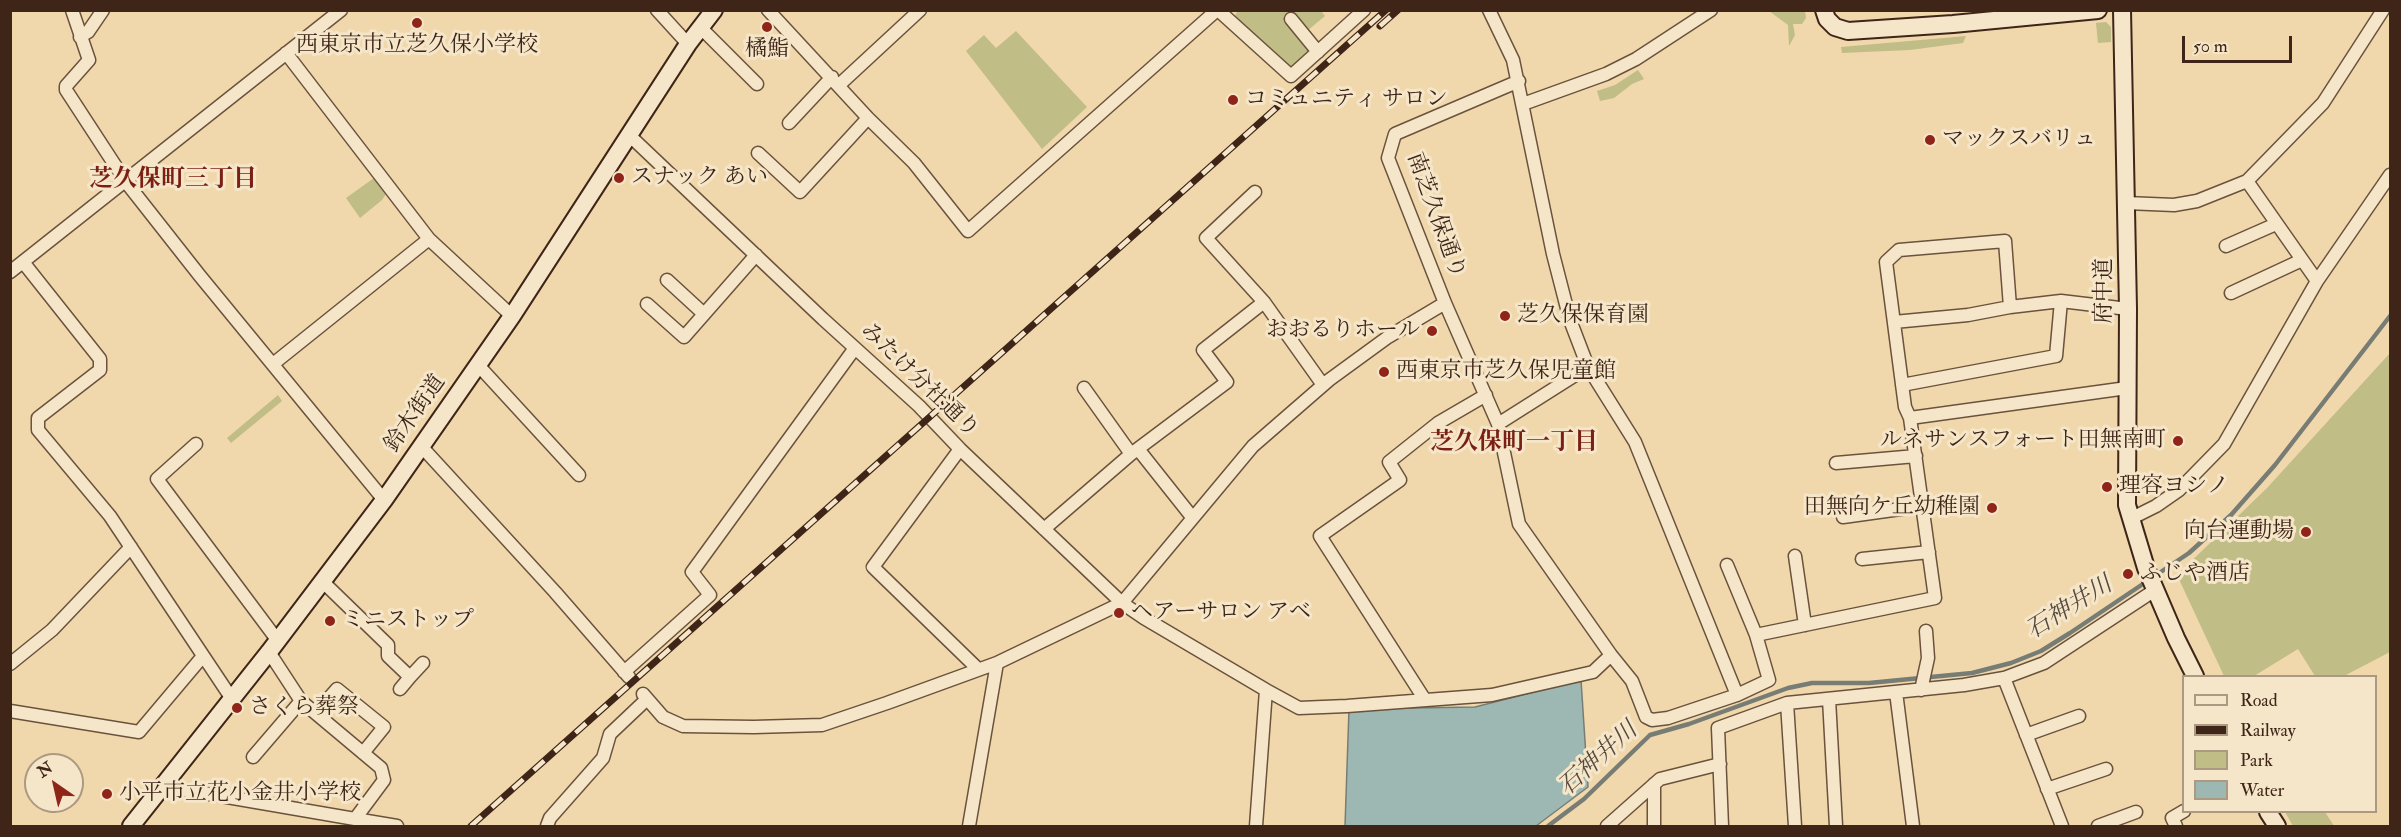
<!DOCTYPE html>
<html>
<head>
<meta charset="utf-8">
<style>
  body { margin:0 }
  #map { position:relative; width:2401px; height:837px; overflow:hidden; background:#f0d8ac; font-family:"IM FELL Double Pica",serif }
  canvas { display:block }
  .frame { position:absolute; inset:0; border:12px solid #3e2518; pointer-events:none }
  .legend { position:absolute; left:2182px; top:675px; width:195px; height:138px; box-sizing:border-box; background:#f5e6c9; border:2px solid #ac9982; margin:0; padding:8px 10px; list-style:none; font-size:18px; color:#3e2518 }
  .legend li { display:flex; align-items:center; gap:12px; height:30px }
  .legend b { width:30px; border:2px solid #ac9982 }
  .north { position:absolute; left:24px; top:753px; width:60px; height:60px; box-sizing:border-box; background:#f5e6c9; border:2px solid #ac9982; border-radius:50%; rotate:326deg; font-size:16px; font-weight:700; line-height:24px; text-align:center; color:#3e2518 }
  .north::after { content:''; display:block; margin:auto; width:21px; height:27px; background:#8f2418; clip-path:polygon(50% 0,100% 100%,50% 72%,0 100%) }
  .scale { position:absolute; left:2182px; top:36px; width:110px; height:27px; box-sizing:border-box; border:3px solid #3e2518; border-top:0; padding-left:8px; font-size:18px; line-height:21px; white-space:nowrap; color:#3e2518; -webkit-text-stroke:4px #f5e6c9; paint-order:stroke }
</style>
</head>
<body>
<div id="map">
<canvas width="2401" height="837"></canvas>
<div class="frame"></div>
<ul class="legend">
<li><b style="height:8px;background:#f5e6c9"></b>Road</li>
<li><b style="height:8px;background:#3e2518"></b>Railway</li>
<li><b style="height:16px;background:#c0bd86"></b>Park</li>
<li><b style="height:16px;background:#9db8b3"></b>Water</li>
</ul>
<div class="north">N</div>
<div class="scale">50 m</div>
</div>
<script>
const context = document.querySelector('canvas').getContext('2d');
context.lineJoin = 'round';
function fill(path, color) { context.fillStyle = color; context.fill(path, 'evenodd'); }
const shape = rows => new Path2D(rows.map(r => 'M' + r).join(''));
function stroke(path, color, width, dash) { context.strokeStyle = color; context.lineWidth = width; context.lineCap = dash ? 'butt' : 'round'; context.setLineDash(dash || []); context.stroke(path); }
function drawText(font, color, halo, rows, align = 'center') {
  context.font = font + ' "IM FELL Double Pica","Noto Serif JP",serif'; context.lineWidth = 6; context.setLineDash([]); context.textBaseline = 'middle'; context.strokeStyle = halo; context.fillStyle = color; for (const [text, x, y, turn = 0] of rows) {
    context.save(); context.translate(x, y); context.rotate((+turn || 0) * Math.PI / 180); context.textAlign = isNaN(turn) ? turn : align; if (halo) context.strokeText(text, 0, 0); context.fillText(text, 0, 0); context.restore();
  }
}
fill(shape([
  [1238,10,1321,11,1325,16,1301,36,1314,51,1291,70,1235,16],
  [1769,11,1805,11,1806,18,1802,24,1793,24,1795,35,1789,46,1788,25],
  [2106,22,2111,27,2111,42,2098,43,2096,23],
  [1016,31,1087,107,1042,149,966,51,984,35,996,48],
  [1966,36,1963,43,1910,50,1842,53,1841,47],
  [1638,70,1644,79,1632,84,1614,98,1600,101,1597,91,1615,85],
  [374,178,386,194,382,200,360,218,346,198],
  [2390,353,2390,652,2344,676,2315,676,2298,649,2254,676,2224,676,2177,575,2267,488],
  [278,395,282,401,231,443,227,438],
  [2285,812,2325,812,2334,826,2293,826]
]), '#c0bd86');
const water = shape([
  [1581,680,1588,787,1536,826,1345,826,1349,709,1475,707,1581,680]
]);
fill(water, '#9db8b3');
stroke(water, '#777d75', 1.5);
stroke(shape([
  [1548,826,1584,799,1650,735,1689,724,1788,688,1812,683,1869,683,1972,673,2011,663,2041,651,2070,633,2189,553,2231,515,2275,465,2390,316]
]), '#777d75', 4.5);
const street = shape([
  [72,10,89,60,66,86,66,90,126,182,200,276,384,500],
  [657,10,688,44],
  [768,10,868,118,914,163,968,231,1217,10],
  [1218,10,1291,76,1364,10],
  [1489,10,1513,60,1553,254,1570,320,1588,367,1635,442,1737,695],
  [1291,19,1318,52],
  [700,27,757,84],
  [80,37,88,32,103,10],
  [286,53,429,239,512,316],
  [1519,81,1395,134,1388,158,1445,303,1498,424,1519,524,1611,655,1632,681,1646,717,1652,720,1668,718,1737,695,1769,680,1756,635,1727,565],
  [839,85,920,10],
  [1523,104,1606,74,1636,59,1711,10],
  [789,123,832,77],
  [629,135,823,319,919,406,960,449,1122,603,1144,618,1266,690,1299,708,1347,706,1492,695,1593,672,1611,655],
  [758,153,800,192,868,118],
  [2247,181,2317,281],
  [1255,192,1206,238,1264,302,1323,385],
  [2126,203,2174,205,2197,201,2247,181,2323,103,2383,10],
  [2226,246,2276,224],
  [23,262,100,359,100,370,38,418,38,430,110,516,232,699],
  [10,272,341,10],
  [667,280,704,314],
  [2231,293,2302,260],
  [647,304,684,337,756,255],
  [1894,322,1968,315,2010,307,2061,301,2128,309],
  [273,364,429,239],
  [478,365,579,475],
  [1902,385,2056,356,2061,301],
  [1084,388,1131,454],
  [1910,418,2127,388],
  [1498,424,1588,367],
  [196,444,157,479,278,641],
  [421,446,555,592,629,677],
  [960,449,873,567,978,669],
  [1138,449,1192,517],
  [1836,463,1916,456],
  [1843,517,1922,506],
  [2130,519,2156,506,2179,490,2224,444,2317,281,2390,175],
  [1044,529,1131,454,1227,382,1203,350,1264,302],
  [1795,556,1805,625],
  [1862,559,1929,552],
  [322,581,388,645,388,656,410,677,423,663],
  [1756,635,1935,598,1910,418,1905,407,1886,262,1899,250,2005,241,2010,307],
  [269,652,301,701,381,768,384,780,355,819,397,826],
  [10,664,52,630,131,547],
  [624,672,710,595,692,572,855,348],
  [2004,678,2062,826],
  [400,689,410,677],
  [1921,690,1928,658,1926,631],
  [1896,692,1913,826],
  [643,694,663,717,683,726,754,727,822,725,887,703,997,663,1122,603,1253,446,1329,380,1388,337,1445,303],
  [1829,699,1836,826],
  [1425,700,1320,536,1400,480,1389,462,1438,423,1486,395],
  [1787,703,1795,826],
  [10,711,139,732,203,656],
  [316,713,337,689,384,727,363,753],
  [2026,735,2079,716],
  [253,757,301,701],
  [1654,784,1654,826],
  [163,786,355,819],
  [2047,789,2106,769],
  [547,826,550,818,603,758,610,734,647,699],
  [969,826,997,663],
  [1256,826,1266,690],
  [1607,826,1660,779,1720,764],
  [1722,826,1718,728,1787,703,1964,685,2004,678,2044,663,2155,590],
  [2098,826,2136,812],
  [2176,826,2172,818,2184,811]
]);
const secondary = shape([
  [1824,10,1827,19,1835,27,1848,31,1953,24,2098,10],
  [2122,10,2128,309,2127,505,2146,568,2176,638,2195,676],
  [2268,812,2277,826],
  [131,826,269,652,384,500,512,316,688,44,714,10]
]);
stroke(street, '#6a523d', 15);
stroke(secondary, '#3e2518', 20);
stroke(street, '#f5e6c9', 12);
stroke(secondary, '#f5e6c9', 16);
const rail = shape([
  [1380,26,1398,10],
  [471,826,1386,10]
]);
stroke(rail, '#3e2518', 7);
stroke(rail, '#f5e6c9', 4.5, [14]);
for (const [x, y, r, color] of [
  [417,23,6,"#8f2418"],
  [767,27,6,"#8f2418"],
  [1233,100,6,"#8f2418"],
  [1930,140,6,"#8f2418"],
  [619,178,6,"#8f2418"],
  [1505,316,6,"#8f2418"],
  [1432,331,6,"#8f2418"],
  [1384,372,6,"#8f2418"],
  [2178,441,6,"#8f2418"],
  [2107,487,6,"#8f2418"],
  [1992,508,6,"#8f2418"],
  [2306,532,6,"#8f2418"],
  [2128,574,6,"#8f2418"],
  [1119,613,6,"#8f2418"],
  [330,621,6,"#8f2418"],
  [237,708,6,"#8f2418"],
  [107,794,6,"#8f2418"]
]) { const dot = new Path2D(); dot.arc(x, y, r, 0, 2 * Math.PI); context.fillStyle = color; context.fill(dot); stroke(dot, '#f5e6c9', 2); }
drawText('22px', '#3e2518', '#f5e6c9', [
  ["西東京市立芝久保小学校",417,46,"center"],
  ["橘鮨",767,50,"center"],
  ["コミュニティ サロン",1245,100],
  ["マックスバリュ",1942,140],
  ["スナック あい",631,178],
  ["芝久保保育園",1517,316],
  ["おおるりホール",1420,331,"right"],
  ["西東京市芝久保児童館",1396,372],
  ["ルネサンスフォート田無南町",2166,441,"right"],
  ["理容ヨシノ",2119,487],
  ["田無向ケ丘幼稚園",1980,508,"right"],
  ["向台運動場",2294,532,"right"],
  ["ふじや酒店",2140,574],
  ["ヘアーサロン アベ",1131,613],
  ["ミニストップ",342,621],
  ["さくら葬祭",249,708],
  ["小平市立花小金井小学校",119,794]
], 'left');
drawText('22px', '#3e2518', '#f5e6c9', [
  ["南芝久保通り",1435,216,70],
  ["府中道",2105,291,-90],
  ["みたけ分社通り",919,381,44],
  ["鈴木街道",416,414,-55]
]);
drawText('bold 24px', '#7a1f14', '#f5e6c9', [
  ["芝久保町三丁目",173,181],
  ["芝久保町一丁目",1514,444]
]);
drawText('italic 24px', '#564a3f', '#f5e6c9', [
  ["石神井川",2070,609,-32],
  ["石神井川",1599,760,-42]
]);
</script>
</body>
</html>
